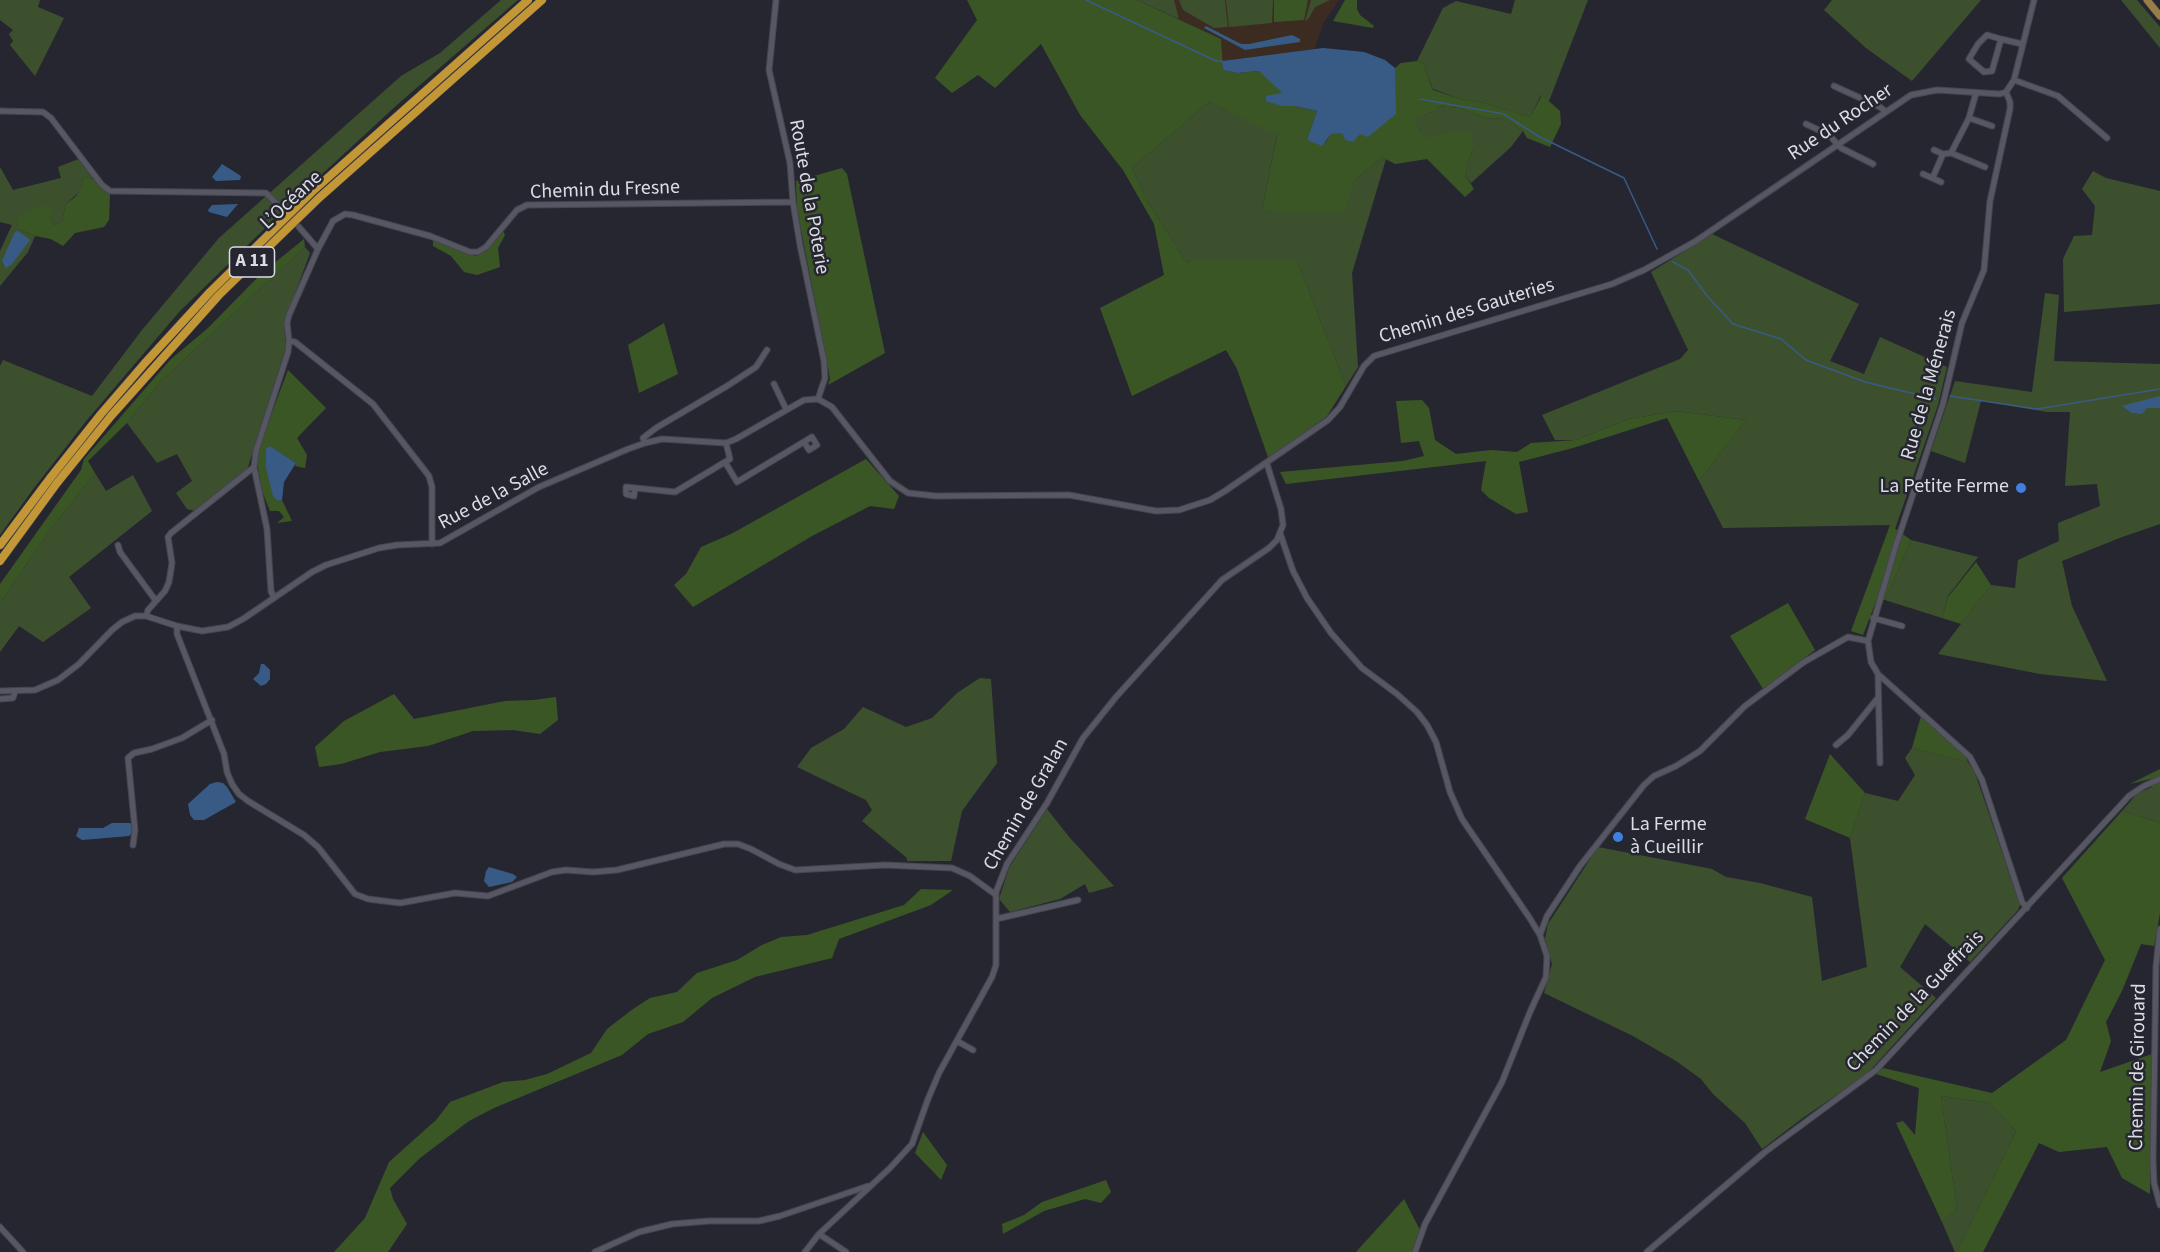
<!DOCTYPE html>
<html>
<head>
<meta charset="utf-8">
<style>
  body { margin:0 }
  canvas { display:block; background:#262631 }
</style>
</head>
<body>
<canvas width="2160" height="1252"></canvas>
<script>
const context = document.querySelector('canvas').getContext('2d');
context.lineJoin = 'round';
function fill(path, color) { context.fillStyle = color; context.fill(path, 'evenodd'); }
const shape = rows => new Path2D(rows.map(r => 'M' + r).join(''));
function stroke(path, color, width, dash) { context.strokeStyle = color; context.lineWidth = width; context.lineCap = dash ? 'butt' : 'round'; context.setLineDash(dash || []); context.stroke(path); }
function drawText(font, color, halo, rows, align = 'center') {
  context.font = font + ' "Source Sans 3",sans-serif'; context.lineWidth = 5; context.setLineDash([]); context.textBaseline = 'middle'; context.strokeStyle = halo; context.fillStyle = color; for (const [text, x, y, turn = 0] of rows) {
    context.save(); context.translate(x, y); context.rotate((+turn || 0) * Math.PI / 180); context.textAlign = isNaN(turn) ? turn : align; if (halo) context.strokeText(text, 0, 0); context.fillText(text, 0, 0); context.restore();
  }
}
fill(shape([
  [1174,0,1339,0,1324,22,1314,49,1222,61,1221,39,1179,19]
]), '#3b2b21');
fill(shape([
  [0,0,40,0,38,7,64,18,35,76,10,45,13,41,9,34,13,30,0,20],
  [501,0,518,0,398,104,295,199,179,312,87,420,34,488,0,535,0,366,3,360,92,396,142,330,219,238,401,76,440,53],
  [1137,0,1174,0,1179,19],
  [1179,0,1225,0,1228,27,1214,28,1183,10],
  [1226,0,1273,0,1272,23,1229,27],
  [1311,0,1330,0,1315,7,1309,18,1305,21],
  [1515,0,1588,0,1549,101,1541,95,1530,117,1485,103,1460,99,1433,89,1423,63,1417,61,1443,8,1456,1,1511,14],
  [1832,0,1981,0,1912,81,1866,48,1824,10],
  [2121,0,2137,0,2160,27,2160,48],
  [1209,102,1277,134,1262,210,1277,209,1354,181,1382,157,1386,159,1352,273,1358,367,1346,386,1297,261,1191,261,1187,263,1147,201,1132,168],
  [1436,106,1460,108,1485,118,1505,119,1523,131,1511,147,1471,183,1465,175,1473,148,1452,131,1429,140,1419,131,1413,118,1436,111],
  [84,157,102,181,84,177,79,192,66,204,62,221,55,225,49,218,19,229,35,236,28,252,0,286,0,251,12,225,0,222,0,167,13,190,61,178,58,167],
  [2093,171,2106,178,2160,191,2160,304,2064,312,2063,259,2074,236,2092,235,2095,206,2082,189],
  [1712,234,1859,304,1830,361,1864,374,1880,337,1947,367,1938,405,1895,529,1890,525,1723,528,1699,481,1746,420,1677,411,1629,419,1576,440,1555,440,1542,415,1680,359,1688,350,1651,272],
  [305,247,310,253,284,323,286,347,247,470,195,511,187,509,176,493,192,481,177,454,157,463,127,423,160,382],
  [2045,293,2059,295,2054,361,2160,364,2160,524,2122,537,2062,561,2072,606,2107,681,2040,674,1938,654,1991,585,2015,588,2018,560,2059,541,2058,523,2100,506,2097,484,2065,486,2070,412,2047,412,1981,401,1965,463,1931,451,1955,381,2032,392],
  [95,473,106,491,133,475,152,511,69,577,91,608,43,642,19,626,0,652,0,603,53,526],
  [1911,540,1978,557,1948,596,1942,618,1885,600],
  [980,678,991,679,997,763,962,811,951,861,907,861,907,858,862,821,872,810,866,800,797,767,811,748,844,729,863,707,906,727,932,718,957,693],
  [1912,748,1968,762,1975,773,2020,905,2018,910,1970,962,1925,924,1900,967,1936,998,1866,1075,1804,1117,1762,1149,1745,1123,1713,1094,1701,1079,1676,1061,1633,1036,1544,993,1552,964,1545,939,1548,924,1598,847,1712,869,1726,877,1760,883,1812,897,1822,981,1867,967,1850,838,1865,793,1898,801,1915,775,1905,758],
  [2152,787,2160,787,2160,823,2122,811,2137,794],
  [1047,809,1070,838,1114,886,1089,893,1085,884,1060,899,1010,912,999,899,1009,868],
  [1941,1096,1990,1103,2016,1131,1957,1252,1955,1252,1942,1222,1957,1209]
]), '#3d502e');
fill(shape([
  [967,0,1137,0,1221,39,1223,70,1237,73,1260,71,1283,94,1282,106,1295,106,1317,111,1307,140,1325,143,1331,134,1337,132,1343,134,1394,83,1395,68,1401,63,1417,61,1423,63,1433,90,1460,99,1485,103,1530,117,1542,95,1560,111,1561,124,1550,147,1527,138,1523,131,1505,119,1485,118,1460,108,1436,106,1436,111,1414,118,1419,131,1429,139,1452,131,1469,132,1473,148,1465,175,1474,189,1465,197,1427,159,1395,164,1382,157,1354,181,1344,214,1262,210,1277,135,1209,102,1132,168,1147,201,1187,263,1191,261,1297,261,1346,386,1327,416,1269,460,1237,369,1226,350,1132,396,1100,308,1164,275,1154,224,1123,170,1080,115,1041,44,995,88,978,75,952,93,935,78,977,20],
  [1274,0,1308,0,1304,20,1274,22],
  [1345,0,1357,0,1357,9,1360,15,1374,26,1373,28,1333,21],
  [842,168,847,174,885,353,828,385,830,378,797,209,796,181],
  [84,177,102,181,110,194,109,220,104,227,75,233,63,246,51,239,35,236,19,229,18,217,40,207,51,206,54,211,49,218,55,225,62,221,66,204,75,197,79,192],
  [503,231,505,235,498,248,500,267,477,275,464,272,451,256,433,246,433,240,465,253,476,256,486,251],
  [304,239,305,247,160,382,127,423,88,461,95,473,53,526,0,603,0,584,81,470,84,459,170,360,208,328,262,273],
  [664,323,678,374,639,393,628,345],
  [288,370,326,408,297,438,307,455,305,468,295,466,296,463,270,446,278,501,282,500,292,521,277,523,284,517,279,511,270,511,262,491,257,462,259,447],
  [1422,400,1429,408,1435,440,1456,454,1491,450,1517,452,1531,443,1576,440,1629,419,1677,411,1746,420,1699,481,1667,418,1573,448,1519,462,1528,512,1516,514,1489,498,1481,490,1486,461,1286,484,1280,472,1403,461,1424,456,1419,441,1401,443,1396,401],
  [866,459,899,496,894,509,870,506,812,536,693,607,674,585,686,574,701,547,731,534],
  [1890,525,1911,540,1885,600,1877,599,1863,635,1851,631],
  [1976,562,1991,585,1961,624,1942,618,1948,597],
  [1788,603,1815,650,1763,689,1730,636],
  [394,694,414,719,505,701,534,700,556,697,558,720,540,734,513,730,473,731,428,746,380,752,341,764,319,767,315,747,344,721],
  [1921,716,1966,757,1968,762,1912,748],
  [1830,754,1865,793,1850,838,1805,819],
  [2160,769,2160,787,2152,787,2150,779,2130,784],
  [2122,811,2160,823,2160,913,2154,946,2141,944,2122,991,2106,1022,2111,1041,2100,1072,2152,1054,2150,1194,2122,1178,2107,1147,2059,1152,2039,1143,1983,1252,1957,1252,2016,1131,1990,1103,1941,1096,1957,1209,1942,1222,1896,1123,1903,1121,1915,1135,1919,1088,1876,1074,1883,1068,1992,1093,2066,1040,2105,960,2062,878],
  [921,889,953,890,931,905,839,939,832,958,755,977,712,998,683,1022,648,1034,622,1055,494,1108,469,1121,420,1158,390,1188,393,1199,407,1224,388,1252,334,1252,365,1218,389,1162,436,1120,450,1102,503,1082,525,1080,547,1074,591,1053,607,1029,633,1009,650,998,677,992,697,973,737,960,762,945,781,937,807,935,904,905],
  [923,1132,947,1165,941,1180,915,1153],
  [1106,1180,1111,1192,1101,1203,1085,1199,1044,1211,1003,1234,1002,1224,1024,1215,1042,1202],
  [1404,1199,1420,1230,1412,1252,1356,1252]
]), '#3b5625');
fill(shape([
  [1206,26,1241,44,1249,44,1292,35,1300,39,1300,42,1245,50,1204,28],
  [1323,48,1364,52,1385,60,1395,68,1396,114,1368,137,1360,134,1353,142,1345,140,1343,134,1337,133,1331,134,1322,146,1307,140,1317,111,1295,106,1282,106,1266,101,1266,96,1282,93,1259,71,1237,73,1223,70,1222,61],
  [222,164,241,176,240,180,216,181,212,177],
  [238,204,227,217,209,212,208,210,212,205],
  [18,231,30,240,12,264,6,268,2,261,15,232],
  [2160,396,2160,408,2147,408,2142,414,2132,413,2122,406],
  [270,446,296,463,284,482,282,500,278,501,273,496,266,468,266,449],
  [261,664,264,664,270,670,270,679,266,684,261,686,253,679,259,673],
  [217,782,223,783,227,787,236,802,204,820,194,820,190,815,188,804,210,784],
  [112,823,130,823,133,826,133,832,129,836,94,839,82,840,76,836,79,828,103,828],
  [489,867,513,874,517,877,512,882,489,887,484,881,486,871]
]), '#385b86');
stroke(shape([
  [1086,0,1216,61,1222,61],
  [1420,99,1504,114,1538,136,1624,178,1657,249],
  [1673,262,1688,270,1708,297,1733,324,1781,339,1806,360,1865,382,1936,399],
  [1950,396,2037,409,2160,389]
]), '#385b86', 1.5);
const minor = shape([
  [776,0,769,70,790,163,793,202,800,245,824,361,825,378,818,399],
  [2001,39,1992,71,1984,72,1969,59,1978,44,1987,35,2001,39,2022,44],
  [2014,80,2058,96,2107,138],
  [1834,86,1880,107,1885,111],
  [0,111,43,112,51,118,102,185,110,191,266,193,282,209],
  [1969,118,1992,126],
  [1806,124,1829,135,1841,148,1873,164],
  [1934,150,1943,154],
  [1951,153,1985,167],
  [1923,174,1941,182],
  [1933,177,1943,154,1951,153,1969,118,1976,93],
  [299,227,318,249],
  [774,384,786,409],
  [818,399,832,407,890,481,908,493,936,496,1069,495,1156,511,1179,510,1210,500,1225,491,1328,420,1340,407,1364,366,1374,356,1612,284,1644,270,1696,241,1911,95,1937,90,2000,94,2006,92],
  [645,443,643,438,656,428,727,386,756,367,767,350],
  [725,462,737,482,812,437,817,445,809,450,804,442],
  [635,488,634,496,626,494,626,487,675,492,730,459,726,443],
  [1280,533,1293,571,1307,598,1331,633,1362,668,1397,694,1417,712,1427,725,1436,742,1450,792,1462,819,1529,917,1540,935,1547,956,1546,977,1530,1012,1502,1082,1425,1224,1415,1252],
  [432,544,432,487,429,476,373,404,295,342,289,341,287,323,289,315,318,249,333,221,345,214,353,215,430,236,470,252,478,252,486,247,517,210,527,205,793,202],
  [118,545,120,552,156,601],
  [274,598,271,591,267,529,254,467,256,451,288,352,289,341],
  [146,616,148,610,165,591,169,582,172,563,168,537,171,533,254,467],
  [1873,618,1902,626],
  [177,626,177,634,224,754,227,772,232,784,239,794,248,801,304,835,318,847,355,894,368,899,400,903,455,893,488,896,552,872,566,870,593,872,617,870,724,844,738,844,751,849,779,864,795,870,885,865,952,868,970,876,996,895],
  [1878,674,1880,763],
  [0,691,35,690,58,680,79,664,112,630,122,622,135,616,146,616,177,626,202,631,228,627,243,619,312,572,326,565,379,548,397,545,440,543,539,487,628,449,645,443,662,439,726,443,736,439,804,400,818,399],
  [0,699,13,698,15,692],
  [1836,745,1848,735,1877,699],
  [133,845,135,830,128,758,134,753,152,749,182,738,212,720],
  [2027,908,2022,902,1982,780,1970,757,1878,674,1871,662,1868,641,1896,545,1943,404,1962,323,1984,270,1990,201,2010,109,2010,102,2006,92,2014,80,2034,0],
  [996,919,1078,900],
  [2160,929,2156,966,2153,1160,2154,1183,2160,1205],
  [1540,935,1547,916,1580,866,1644,785,1654,776,1676,766,1700,751,1745,706,1804,662,1848,637,1868,641],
  [957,1041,973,1050],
  [0,1227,23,1252],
  [819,1234,846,1252],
  [595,1252,639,1232,672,1224,709,1221,759,1221,780,1216,868,1186],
  [805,1252,819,1234,890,1168,912,1144,928,1099,939,1073,992,977,996,965,996,892,1007,864,1047,803,1083,738,1116,697,1222,580,1269,548,1277,540,1283,525,1281,509,1267,464],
  [1647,1252,1765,1152,1876,1070,2129,796,2144,786,2160,779]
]);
const major = shape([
  [2147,0,2160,16]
]);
const highway = shape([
  [0,545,51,477,101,414,145,363,210,292,314,190,528,0],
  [0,561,57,483,111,416,219,295,319,198,542,0]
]);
stroke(minor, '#44454e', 7);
stroke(major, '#44454e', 8);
stroke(highway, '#44454e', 9);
stroke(minor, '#565763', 5);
stroke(major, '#977d48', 7);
stroke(highway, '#c39736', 8);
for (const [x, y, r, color] of [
  [2021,488,6,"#3f7fe0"],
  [1618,837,6,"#3f7fe0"]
]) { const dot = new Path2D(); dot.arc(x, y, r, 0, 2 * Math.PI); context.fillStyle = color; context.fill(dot); stroke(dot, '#262631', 2); }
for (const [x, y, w] of [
  [252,262,45]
]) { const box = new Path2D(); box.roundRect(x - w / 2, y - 15, w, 30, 4.5); context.fillStyle = '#262631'; context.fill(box); stroke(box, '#dcdde4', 1.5); }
drawText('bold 18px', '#dcdde4', null, [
  ["A 11",252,262]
]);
drawText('20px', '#dcdde4', '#262631', [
  ["Rue du Rocher",1841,123,-34],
  ["Chemin du Fresne",605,191,-2],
  ["Route de la Poterie",808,197,80],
  ["L’Océane",292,201,-43],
  ["Chemin des Gauteries",1467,312,-17],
  ["Rue de la Ménerais",1930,385,-74],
  ["Rue de la Salle",494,497,-28],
  ["Chemin de Gralan",1027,805,-60],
  ["Chemin de la Gueffrais",1916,1002,-46],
  ["Chemin de Girouard",2139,1067,-89]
]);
drawText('20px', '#dcdde4', '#262631', [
  ["La Petite Ferme",2009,488],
  ["La Ferme",1630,826,"left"],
  ["à Cueillir",1630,849,"left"]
], 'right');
</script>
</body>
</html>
